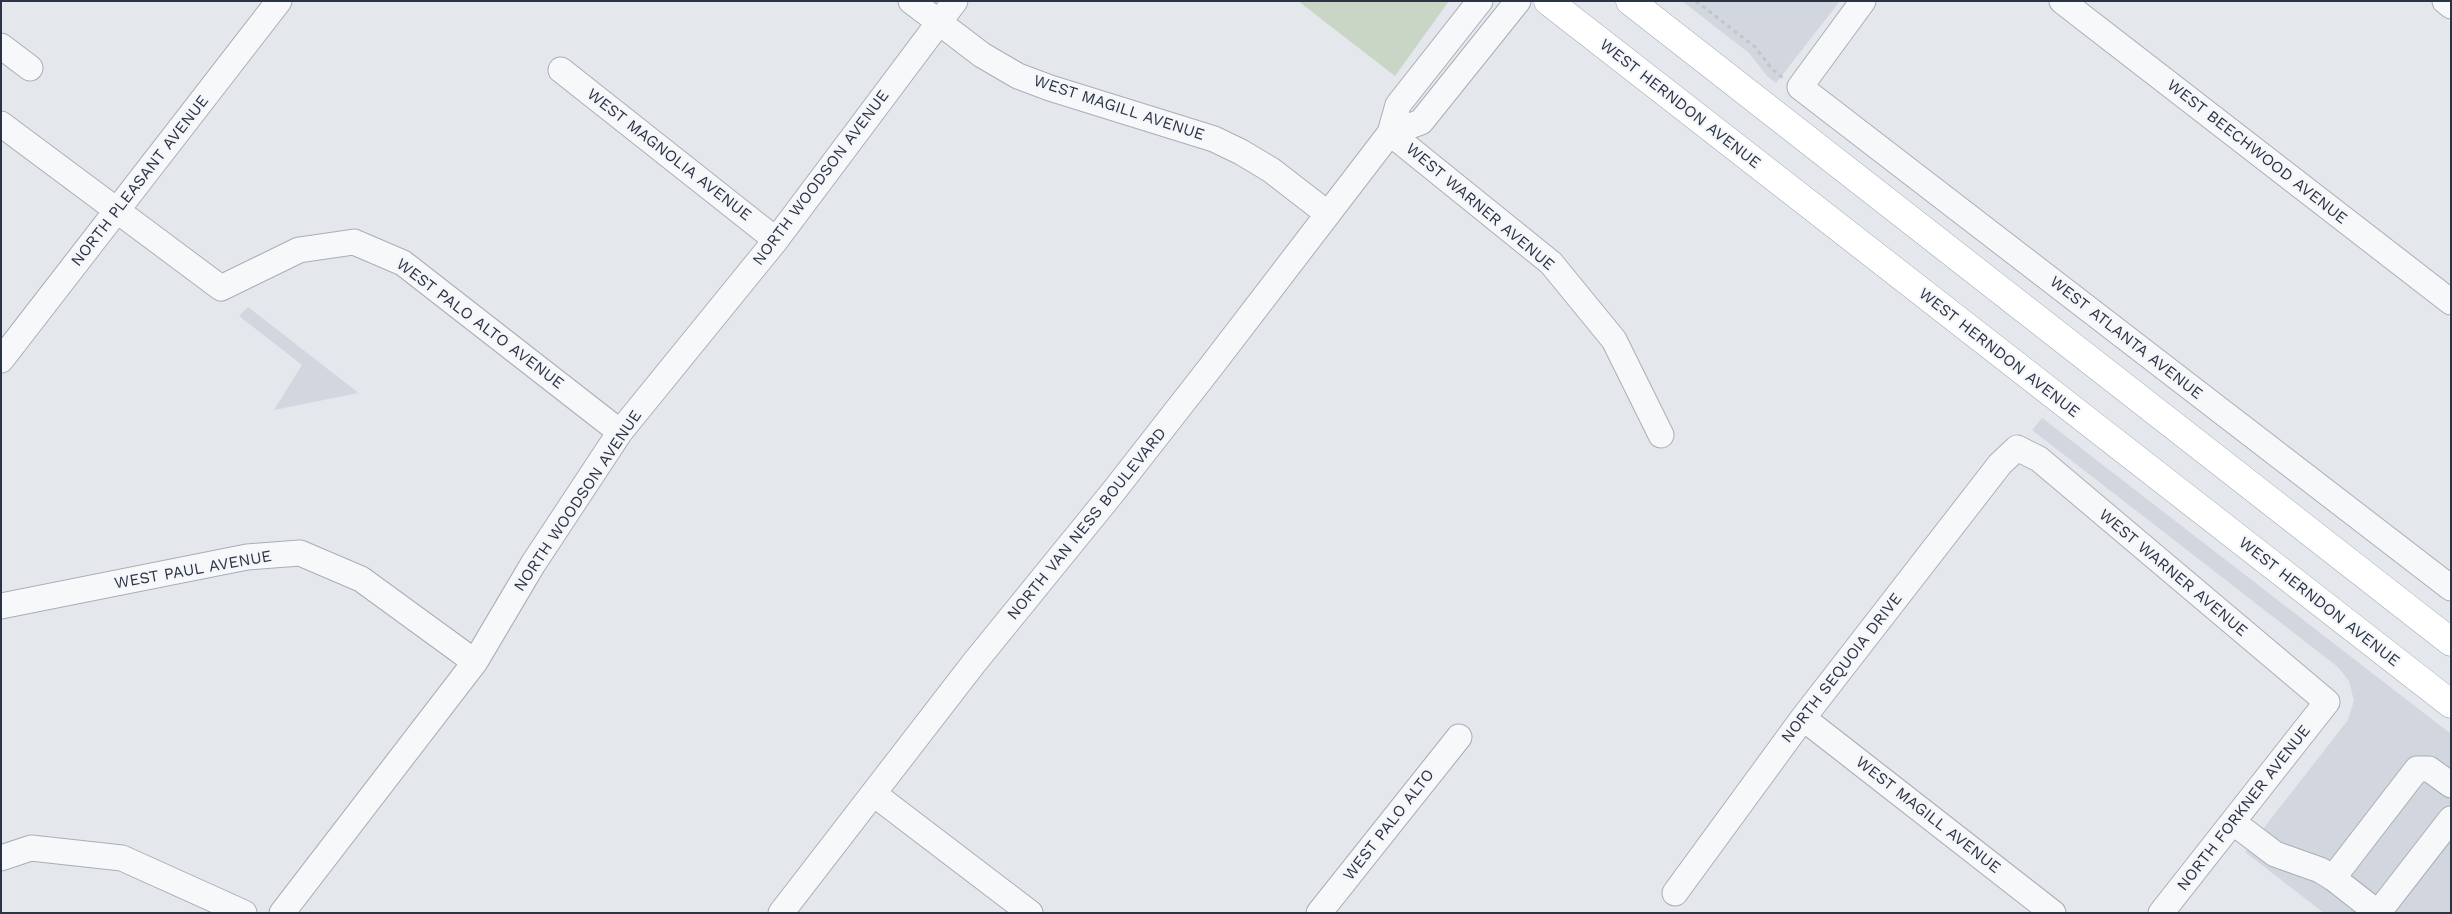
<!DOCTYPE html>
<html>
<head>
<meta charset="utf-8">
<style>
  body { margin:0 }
  #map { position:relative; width:2452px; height:914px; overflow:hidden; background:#e4e7ec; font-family:"Work Sans",sans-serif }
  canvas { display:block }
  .frame { position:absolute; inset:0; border:2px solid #2b3445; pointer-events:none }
</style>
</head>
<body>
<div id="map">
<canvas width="2452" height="914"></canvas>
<div class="frame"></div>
</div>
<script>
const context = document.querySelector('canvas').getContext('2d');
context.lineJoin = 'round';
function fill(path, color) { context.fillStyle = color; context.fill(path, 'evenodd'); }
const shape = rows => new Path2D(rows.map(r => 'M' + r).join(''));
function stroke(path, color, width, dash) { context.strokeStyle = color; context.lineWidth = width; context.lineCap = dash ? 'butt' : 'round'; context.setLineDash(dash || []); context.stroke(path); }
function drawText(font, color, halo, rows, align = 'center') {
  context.font = font + ' "Work Sans",sans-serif'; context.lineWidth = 4.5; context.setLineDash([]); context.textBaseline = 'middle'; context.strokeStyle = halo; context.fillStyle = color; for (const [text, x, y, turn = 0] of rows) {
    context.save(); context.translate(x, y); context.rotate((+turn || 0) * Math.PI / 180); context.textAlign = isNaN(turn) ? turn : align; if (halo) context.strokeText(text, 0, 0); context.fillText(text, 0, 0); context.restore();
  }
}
fill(shape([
  [1682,1,1840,1,1776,83,1767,76,1749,53],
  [248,307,356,391,358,393,274,410,302,365,239,316],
  [2042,418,2451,734,2451,913,2324,913,2245,852,2348,720,2354,701,2349,681,2338,667,2032,430]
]), '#d2d6de');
fill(shape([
  [1298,1,1449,1,1395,76]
]), '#c9d6c5');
const minor = shape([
  [911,1,982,55,1018,76,1050,88,1214,139,1241,152,1271,170,1328,214],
  [1863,1,1800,87,2451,588],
  [2062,1,2451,302],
  [2445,1,2451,6],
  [1,46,30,68],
  [561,70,776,240],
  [1,124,221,288,299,250,354,242,403,263,620,432],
  [1390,133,1551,263,1614,340,1661,435],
  [1390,133,1421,122,1518,1],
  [1,360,279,1],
  [1,606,247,557,300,553,361,579,475,662],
  [1803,718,2053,913],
  [874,794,1030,913],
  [2234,823,2275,854,2320,870,2333,878,2378,913],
  [1,858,31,848,122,858,244,913],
  [2333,878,2417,769,2429,769,2451,785],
  [1675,893,1803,718,2000,464,2017,448,2039,459,2327,702,2161,913],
  [282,913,475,662,533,564,620,432,776,240,955,1],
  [781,913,974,663,1113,492,1213,364,1390,133,1398,105,1480,1],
  [1319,913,1459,737],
  [2378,913,2451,819]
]);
const major = shape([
  [1548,1,2451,704],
  [1630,1,2451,642]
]);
stroke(minor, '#a9aeb7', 27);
stroke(major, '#a3abb8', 29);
stroke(shape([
  [1696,1,1755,47,1772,69,1783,78]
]), '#c2c5cb', 3, [4, 4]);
stroke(minor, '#f7f8fa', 25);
stroke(major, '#fff', 28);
drawText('16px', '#2b3445', '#f4f6f9', [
  ["WEST HERNDON AVENUE",1680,104,38],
  ["WEST MAGILL AVENUE",1119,108,18],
  ["WEST BEECHWOOD AVENUE",2257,152,38],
  ["WEST MAGNOLIA AVENUE",669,155,38],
  ["NORTH WOODSON AVENUE",821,178,-53],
  ["NORTH PLEASANT AVENUE",140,181,-52],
  ["WEST WARNER AVENUE",1480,207,40],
  ["WEST PALO ALTO AVENUE",480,324,37],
  ["WEST ATLANTA AVENUE",2126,338,38],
  ["WEST HERNDON AVENUE",1999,353,38],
  ["NORTH WOODSON AVENUE",578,501,-56],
  ["NORTH VAN NESS BOULEVARD",1087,524,-51],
  ["WEST PAUL AVENUE",193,570,-10],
  ["WEST WARNER AVENUE",2173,573,40],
  ["WEST HERNDON AVENUE",2319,602,38],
  ["NORTH SEQUOIA DRIVE",1842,668,-52],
  ["NORTH FORKNER AVENUE",2244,808,-52],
  ["WEST MAGILL AVENUE",1928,815,38],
  ["WEST PALO ALTO",1389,825,-52]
]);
</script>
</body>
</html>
